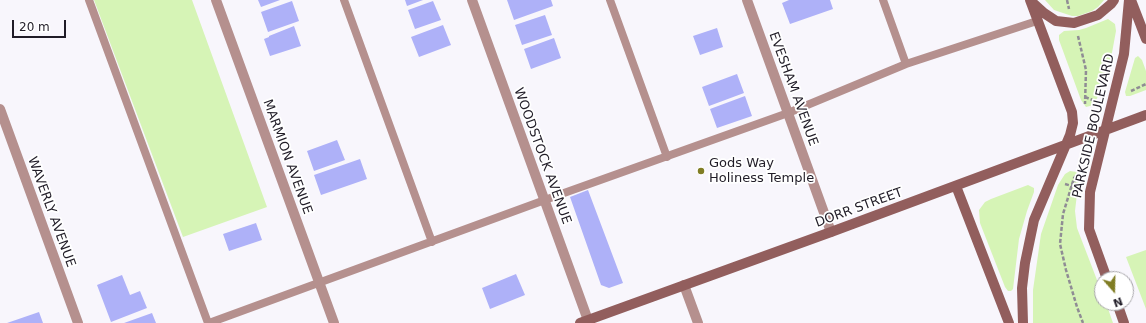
<!DOCTYPE html>
<html>
<head>
<meta charset="utf-8">
<style>
  body { margin:0 }
  #map { position:relative; width:1146px; height:323px; overflow:hidden; background:#f8f6fc; font-family:"DejaVu Sans",sans-serif }
  canvas { display:block }
  .north { position:absolute; left:1094px; top:271px; width:40px; height:40px; box-sizing:border-box; background:#fff; border:1px solid #a6a4a9; border-radius:50%; rotate:160deg; font-size:11px; font-weight:700; line-height:16px; text-align:center; color:#201c27 }
  .north::after { content:''; display:block; margin:auto; width:14px; height:18px; background:#807d24; clip-path:polygon(50% 0,100% 100%,50% 72%,0 100%) }
  .scale { position:absolute; left:12px; top:20px; width:54px; height:18px; box-sizing:border-box; border:2px solid #201c27; border-top:0; padding-left:5px; font-size:12px; line-height:14px; white-space:nowrap; color:#201c27; -webkit-text-stroke:3px #fff; paint-order:stroke }
</style>
</head>
<body>
<div id="map">
<canvas width="1146" height="323"></canvas>
<div class="north">N</div>
<div class="scale">20 m</div>
</div>
<script>
const context = document.querySelector('canvas').getContext('2d');
context.lineJoin = 'round';
function fill(path, color) { context.fillStyle = color; context.fill(path, 'evenodd'); }
const shape = rows => new Path2D(rows.map(r => 'M' + r).join(''));
function stroke(path, color, width, dash) { context.strokeStyle = color; context.lineWidth = width; context.lineCap = dash ? 'butt' : 'round'; context.setLineDash(dash || []); context.stroke(path); }
function drawText(font, color, halo, rows, align = 'center') {
  context.font = font + ' "DejaVu Sans",sans-serif'; context.lineWidth = 3.5; context.setLineDash([]); context.textBaseline = 'middle'; context.strokeStyle = halo; context.fillStyle = color; for (const [text, x, y, turn = 0] of rows) {
    context.save(); context.translate(x, y); context.rotate((+turn || 0) * Math.PI / 180); context.textAlign = isNaN(turn) ? turn : align; if (halo) context.strokeText(text, 0, 0); context.fillText(text, 0, 0); context.restore();
  }
}
fill(shape([
  [94,0,192,0,267,207,183,237],
  [1045,0,1104,0,1098,7,1092,11,1078,16,1072,16,1054,10],
  [1108,19,1115,24,1116,31,1109,69,1105,80,1094,105,1086,107,1081,100,1059,40,1059,35,1064,31,1079,30,1086,28],
  [1138,56,1142,60,1146,71,1146,90,1130,96,1126,96,1125,92,1135,58],
  [1070,171,1077,172,1079,177,1075,211,1077,228,1102,293,1102,303,1106,303,1113,323,1033,323,1033,290,1041,234,1058,185,1065,174],
  [1028,185,1034,188,1034,192,1027,211,1019,239,1013,289,1011,291,1008,291,1005,287,980,223,979,210,985,202,991,199],
  [1146,250,1146,309,1126,257]
]), '#d6f4b6');
fill(shape([
  [258,0,280,0,261,7],
  [405,0,423,0,407,6],
  [507,0,551,0,553,6,514,20],
  [789,0,830,0,833,9,790,24,782,3],
  [292,1,299,21,268,32,261,12],
  [433,1,441,20,415,29,408,10],
  [545,15,552,35,522,45,515,25],
  [443,25,451,45,419,57,411,37],
  [294,26,301,46,270,56,264,39,269,37,269,36],
  [717,28,723,47,700,55,693,36],
  [554,38,561,58,531,69,524,49],
  [737,74,744,93,709,106,702,87],
  [745,96,752,116,717,128,710,109],
  [337,140,345,160,314,171,307,151],
  [360,159,367,179,321,195,314,175],
  [588,190,623,283,609,288,601,285,570,197],
  [256,223,262,240,229,251,223,234],
  [516,274,525,295,490,309,482,288],
  [122,275,130,295,140,291,147,308,111,322,97,285],
  [39,312,43,323,7,323],
  [152,313,156,323,124,323]
]), '#aeb1f8');
stroke(shape([
  [1067,0,1069,9],
  [1078,36,1086,70,1085,104],
  [1131,91,1146,84],
  [1085,97,1095,101],
  [1082,153,1079,173,1074,178,1063,214,1060,244,1066,270,1077,307,1083,323],
  [1065,184,1072,186,1079,174]
]), '#8f8c94', 2.5, [4, 2]);
stroke(shape([
  [89,0,208,323],
  [344,0,432,242],
  [610,0,667,157],
  [883,0,906,64],
  [209,323,564,193,788,113,906,64,1037,21]
]), '#b5908e', 8);
stroke(shape([
  [216,0,334,323],
  [472,0,589,323],
  [747,0,831,232],
  [0,109,78,323],
  [684,285,698,323]
]), '#b5908e', 10);
stroke(shape([
  [1131,0,1146,39],
  [1033,3,1044,13,1056,21,1074,23,1098,15,1111,4,1114,0],
  [956,186,1009,323],
  [1107,279,1089,229,1090,192,1124,54,1129,0],
  [1117,303,1124,323],
  [580,323,831,232,1146,115],
  [1023,323,1022,288,1025,263,1034,220,1070,135,1073,123,1072,112,1030,0]
]), '#925e5d', 10);
for (const [x, y, r, color] of [
  [701,171,4,"#807d24"]
]) { const dot = new Path2D(); dot.arc(x, y, r, 0, 2 * Math.PI); context.fillStyle = color; context.fill(dot); stroke(dot, '#fff', 1.5); }
drawText('13px', '#201c27', '#fff', [
  ["EVESHAM AVENUE",793,89,70],
  ["PARKSIDE BOULEVARD",1094,126,-77],
  ["WOODSTOCK AVENUE",542,156,70],
  ["MARMION AVENUE",287,157,70],
  ["DORR STREET",859,208,-20],
  ["WAVERLY AVENUE",51,212,70]
]);
drawText('13px', '#201c27', '#fff', [
  ["Gods Way",709,164],
  ["Holiness Temple",709,179]
], 'left');
</script>
</body>
</html>
